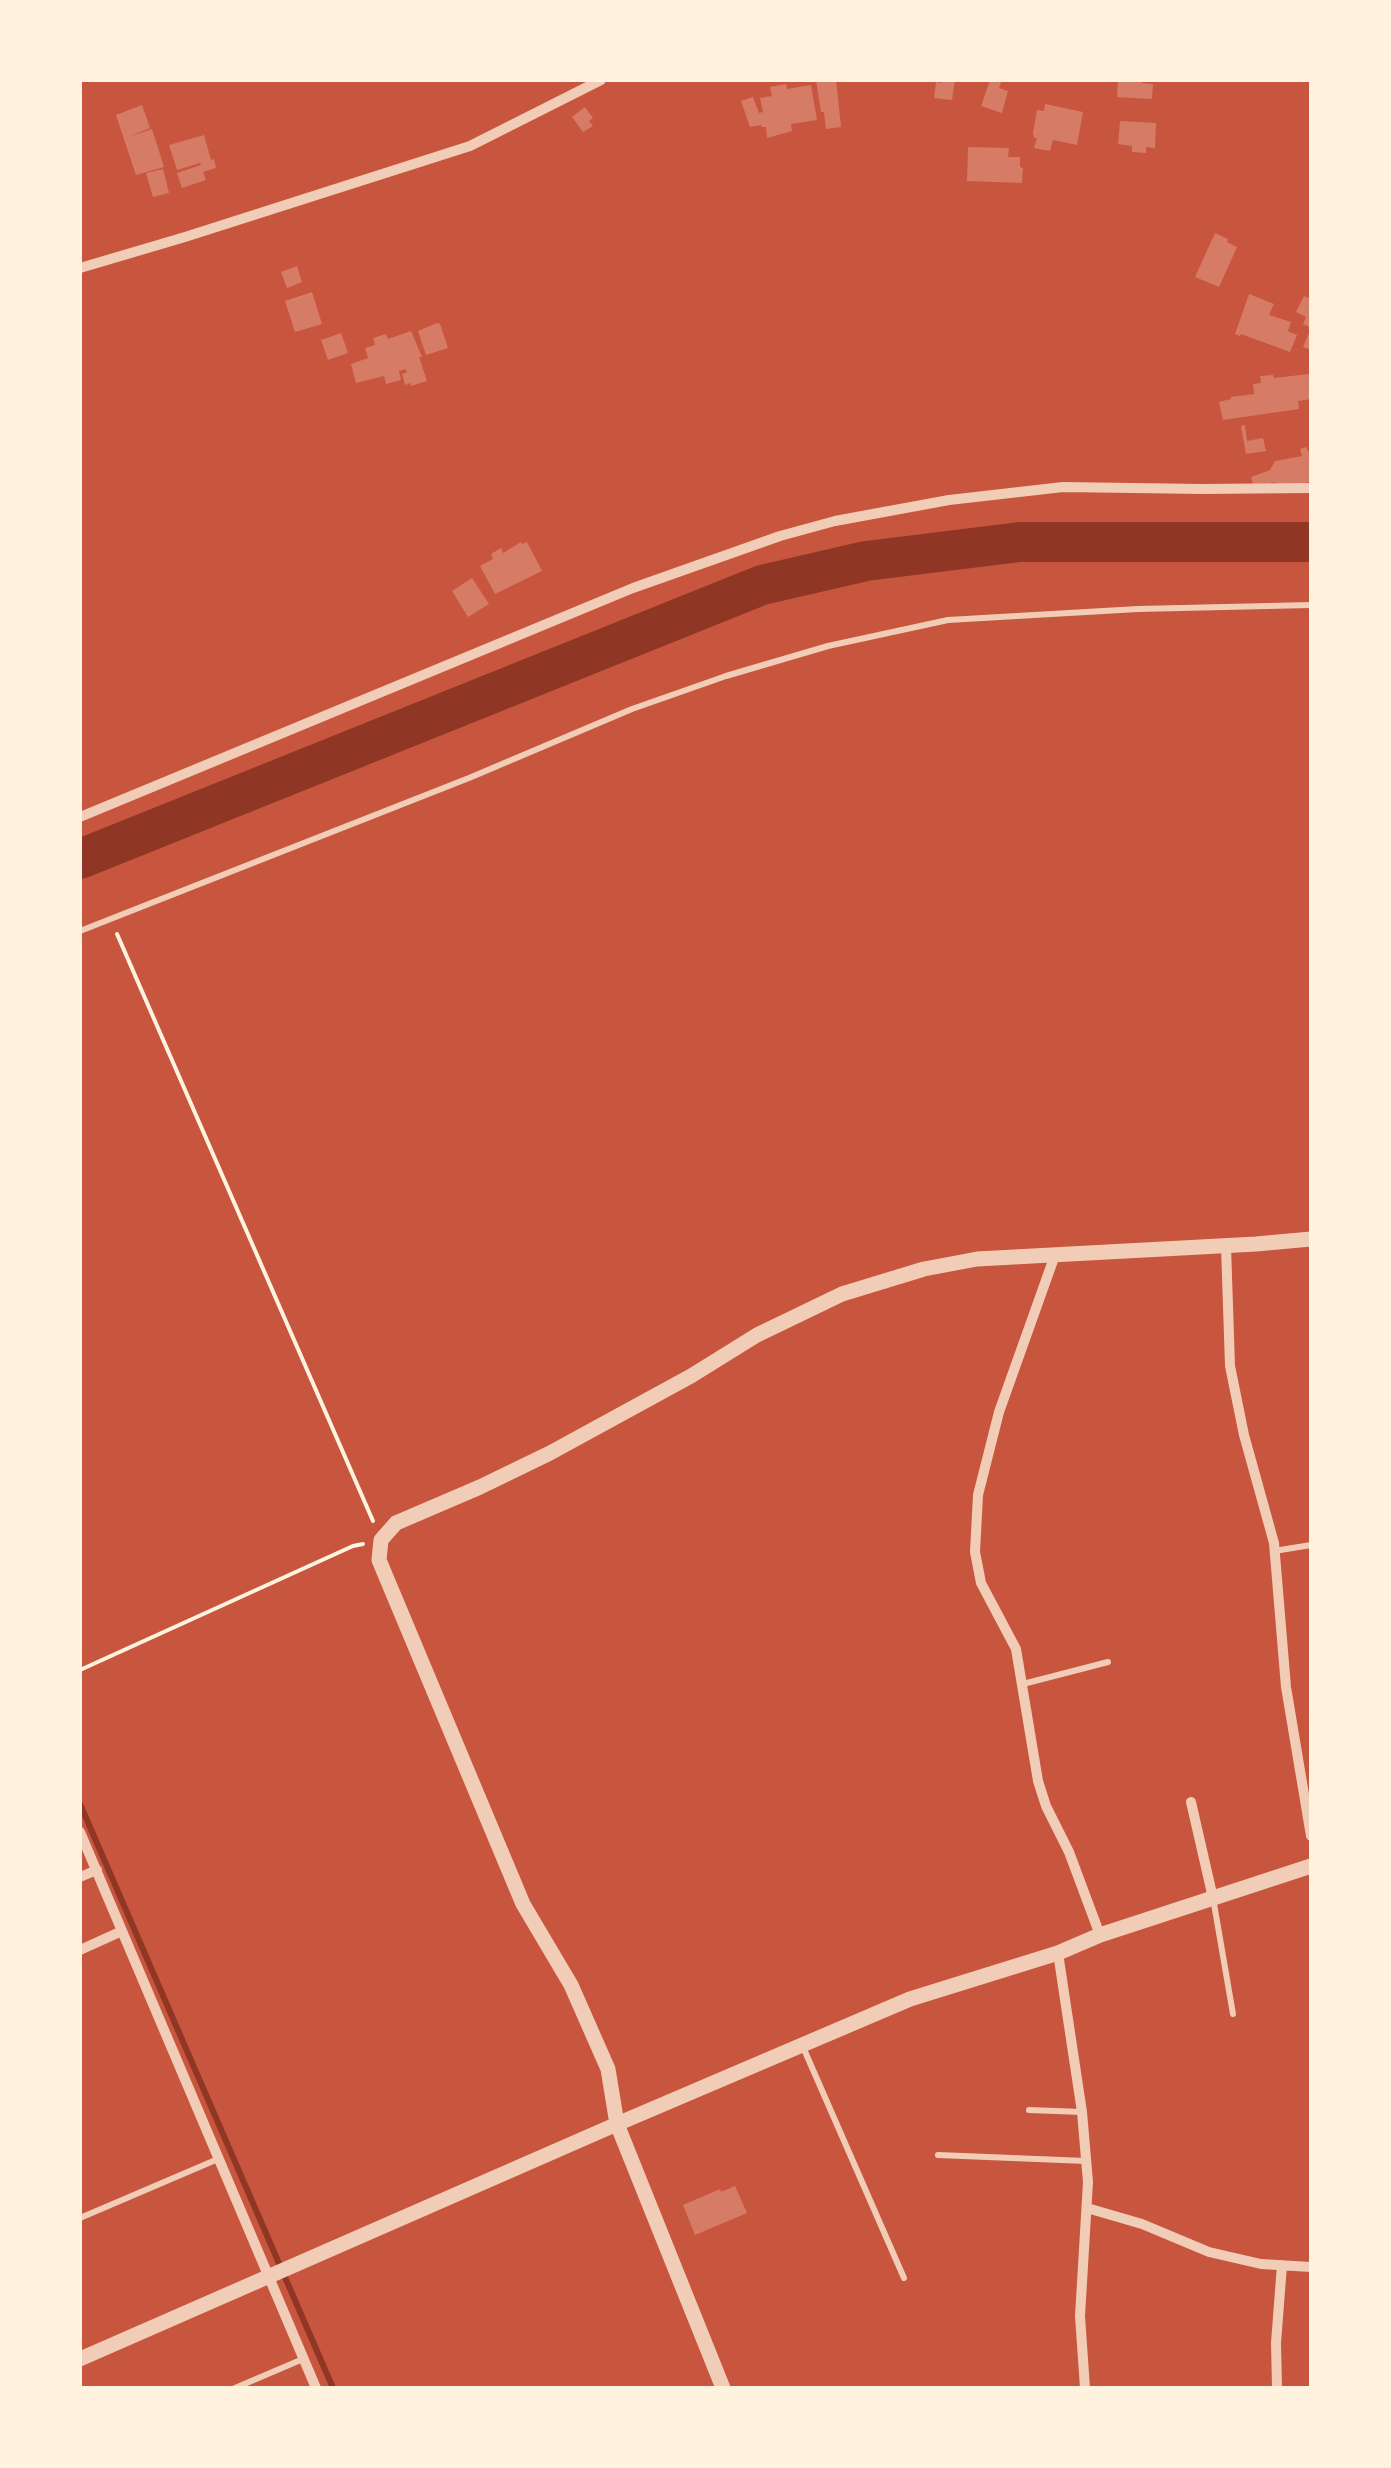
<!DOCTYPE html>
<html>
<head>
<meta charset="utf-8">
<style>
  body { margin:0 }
  #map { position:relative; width:1391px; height:2468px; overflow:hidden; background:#c8553d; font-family:"IBM Plex Sans",sans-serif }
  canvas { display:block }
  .frame { position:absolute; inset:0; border:82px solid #fff3e0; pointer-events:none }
</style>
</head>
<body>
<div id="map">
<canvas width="1391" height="2468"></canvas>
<div class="frame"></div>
</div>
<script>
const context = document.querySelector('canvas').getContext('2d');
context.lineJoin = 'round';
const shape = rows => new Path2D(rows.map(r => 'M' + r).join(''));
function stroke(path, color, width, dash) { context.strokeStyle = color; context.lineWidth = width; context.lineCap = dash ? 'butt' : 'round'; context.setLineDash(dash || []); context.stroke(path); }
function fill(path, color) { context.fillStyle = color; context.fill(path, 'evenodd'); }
stroke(shape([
  [80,1804,333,2388]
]), '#8f3625', 6);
stroke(shape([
  [80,859,762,585,866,561,1020,542,1311,542]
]), '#8f3625', 40);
fill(shape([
  [816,80,836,80,841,127,826,129,824,112,821,112],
  [941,80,955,80,952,100,934,98,936,82,941,83],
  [990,80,1002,80,999,88,1008,91,1002,113,981,106],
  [1118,80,1142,80,1142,83,1153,84,1152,99,1117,97],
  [786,84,787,89,811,85,817,120,791,124,792,131,767,138,766,127,762,127,761,125,750,127,741,101,753,97,759,113,763,112,760,98,772,96,770,87],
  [1045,104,1083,112,1077,145,1053,140,1050,151,1034,148,1037,138,1034,138,1033,133,1037,110,1044,111],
  [142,105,150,128,128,137,152,129,164,167,136,175,116,115],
  [585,107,593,118,589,121,593,126,583,132,572,117],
  [1120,121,1156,123,1155,148,1146,147,1146,153,1132,152,1132,146,1118,144],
  [204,135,211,160,214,159,216,168,203,172,206,180,182,188,177,173,201,165,200,163,177,170,169,145],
  [968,147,1009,148,1008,157,1020,157,1020,167,1023,168,1022,183,967,181],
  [163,169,169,193,153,197,146,173],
  [1215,233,1228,239,1227,242,1237,247,1219,287,1195,277],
  [297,266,302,282,287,288,281,272],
  [312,292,322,324,295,332,285,301],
  [1249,294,1274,304,1269,315,1291,322,1288,331,1297,335,1290,352,1241,334,1240,336,1235,334],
  [1304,296,1311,299,1311,350,1303,347,1311,328,1303,324,1306,317,1296,312],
  [437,323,440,324,448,348,426,355,418,331],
  [411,331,422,357,419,357,427,381,411,386,410,383,405,385,402,374,407,372,405,369,399,371,401,380,386,384,384,376,356,383,351,364,368,358,365,348,375,345,373,338,386,334,388,339],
  [341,333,348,353,328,360,321,340],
  [1309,374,1311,399,1298,401,1299,409,1223,420,1219,402,1231,399,1231,397,1254,394,1253,384,1261,383,1260,376,1273,375,1274,378],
  [1245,425,1247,441,1263,438,1266,451,1246,454,1241,426],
  [1306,447,1311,457,1311,482,1279,486,1280,484,1271,482,1272,485,1253,484,1251,477,1270,470,1275,461,1302,456,1300,449],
  [521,542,522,544,527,542,542,571,495,594,480,566,493,559,491,554,501,548,503,553],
  [472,578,489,604,468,617,452,591],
  [735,2186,747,2213,695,2235,683,2205,720,2189,721,2192]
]), '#d67c66');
stroke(shape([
  [117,934,373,1521],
  [80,1670,353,1546,363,1544]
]), '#fff3e0', 4);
stroke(shape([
  [80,931,469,778,632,709,726,676,828,646,948,620,1138,609,1311,605],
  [1274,1551,1311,1545],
  [1023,1684,1108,1662],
  [1213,1898,1233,2014],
  [803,2047,904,2278],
  [1029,2110,1082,2112],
  [938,2155,1086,2161],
  [80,2218,218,2159],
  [235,2388,303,2359]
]), '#f1ccb7', 6);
stroke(shape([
  [80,268,185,237,470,146,601,80],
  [80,817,633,588,780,536,835,521,949,500,1063,487,1202,489,1311,488],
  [1226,1246,1230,1366,1244,1435,1274,1543,1286,1687,1311,1836],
  [1055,1255,999,1412,978,1495,975,1552,981,1583,1016,1649,1038,1781,1046,1806,1069,1852,1100,1935],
  [1191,1802,1213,1898],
  [80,1832,316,2388],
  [80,1877,97,1870],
  [80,1950,122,1931],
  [1058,1953,1082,2112,1088,2182,1080,2316,1085,2388],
  [1087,2208,1142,2224,1209,2252,1261,2264,1311,2267],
  [1277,2388,1276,2343,1282,2265]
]), '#f1ccb7', 10);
stroke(shape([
  [80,2359,617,2124,910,1999,1058,1953,1100,1935,1311,1866],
  [723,2388,617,2124,608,2069,571,1985,523,1904,379,1560,381,1540,396,1523,480,1487,550,1453,691,1376,757,1335,842,1294,924,1269,977,1259,1256,1244,1311,1239]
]), '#f1ccb7', 15);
</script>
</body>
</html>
